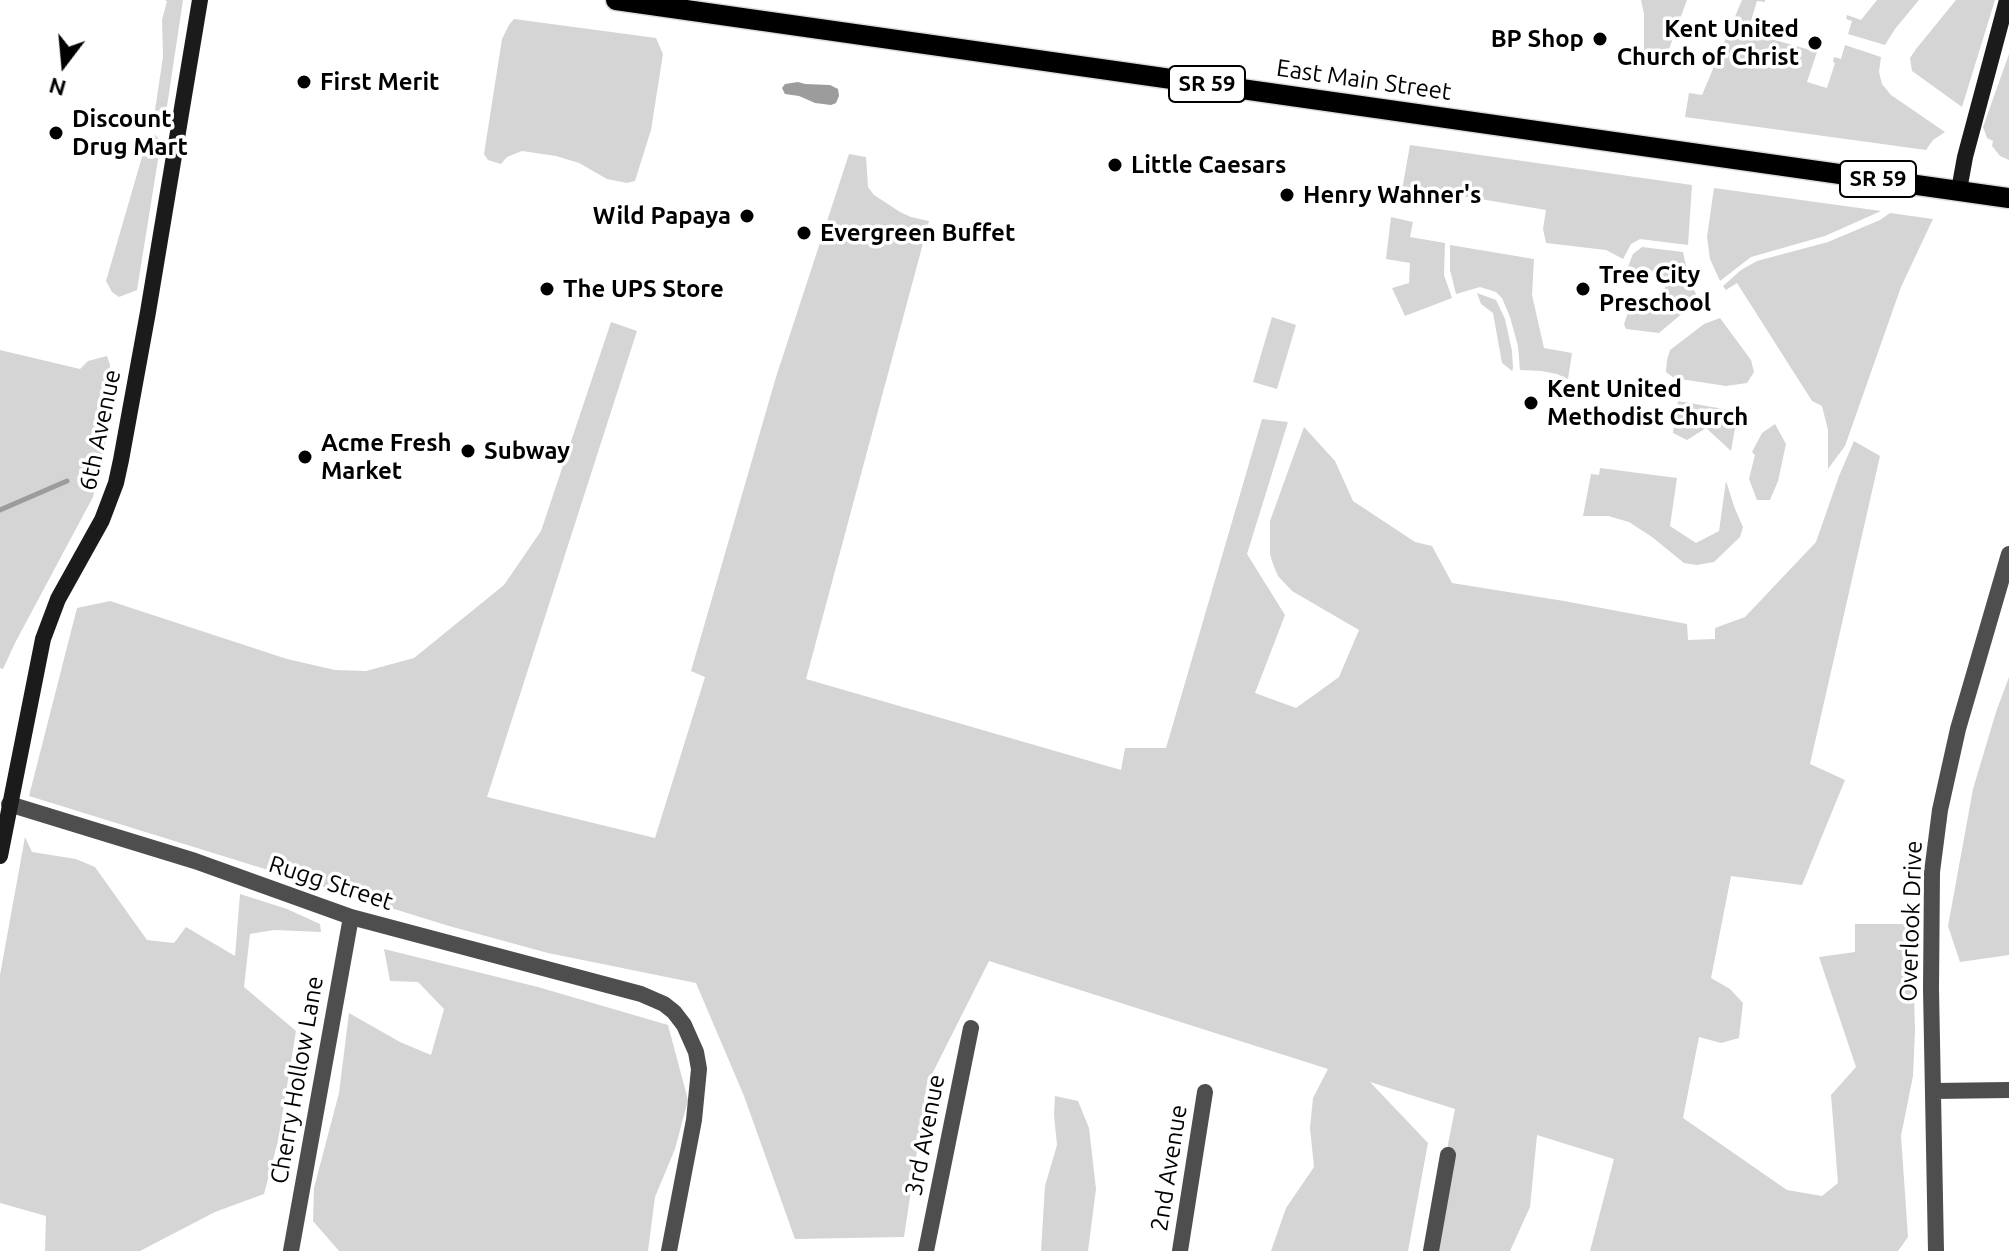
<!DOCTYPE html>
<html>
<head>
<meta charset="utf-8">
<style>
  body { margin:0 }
  #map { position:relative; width:2009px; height:1251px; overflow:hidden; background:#fff; font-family:Ubuntu,sans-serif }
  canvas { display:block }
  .north { position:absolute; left:24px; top:24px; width:80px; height:80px; -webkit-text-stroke:6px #fff; paint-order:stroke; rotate:196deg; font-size:22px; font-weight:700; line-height:32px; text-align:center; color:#000 }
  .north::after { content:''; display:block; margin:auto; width:28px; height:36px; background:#000; clip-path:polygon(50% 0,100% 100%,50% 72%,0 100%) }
</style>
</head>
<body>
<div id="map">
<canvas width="2009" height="1251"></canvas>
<div class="north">N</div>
</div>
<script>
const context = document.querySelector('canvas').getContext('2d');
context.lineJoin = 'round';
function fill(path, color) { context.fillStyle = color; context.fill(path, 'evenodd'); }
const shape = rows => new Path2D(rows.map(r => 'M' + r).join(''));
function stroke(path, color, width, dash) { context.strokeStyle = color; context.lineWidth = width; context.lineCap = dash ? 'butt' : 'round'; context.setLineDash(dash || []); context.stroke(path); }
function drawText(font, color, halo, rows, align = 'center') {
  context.font = font + ' Ubuntu,sans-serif'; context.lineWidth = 7; context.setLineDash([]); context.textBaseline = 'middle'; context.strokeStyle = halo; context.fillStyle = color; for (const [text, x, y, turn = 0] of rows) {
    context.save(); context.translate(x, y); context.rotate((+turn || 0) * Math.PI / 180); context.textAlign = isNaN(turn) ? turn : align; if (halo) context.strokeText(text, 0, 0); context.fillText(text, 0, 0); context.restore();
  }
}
fill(shape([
  [165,0,183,0,166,113,158,115,155,110,163,57,162,20,167,1],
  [1641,0,1687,0,1662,68,1644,66,1644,14],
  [1742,0,1765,0,1765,2,1757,1,1750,24,1756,26,1754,34,1817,52,1807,82,1827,88,1835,63,1833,62,1834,57,1841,59,1845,45,1881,57,1879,72,1882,84,1891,95,1945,132,1933,140,1926,150,1685,117,1689,93,1702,95],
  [1877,0,1919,0,1895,29,1885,45,1848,34,1852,21,1846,19,1847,15,1861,20],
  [1956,0,1995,0,1962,107,1912,71,1910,58,1916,49],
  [514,19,656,38,663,54,651,130,635,181,627,183,607,179,579,163,556,156,522,151,507,157,501,164,488,160,484,154,502,39,509,25],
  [2009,54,2009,160,2000,156,1992,146,1993,141,1987,138,1983,127],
  [155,135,161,141,137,290,119,297,112,292,106,281,146,143],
  [1410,145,1692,185,1688,245,1640,239,1631,244,1623,259,1606,250,1546,243,1543,229,1546,210,1426,190,1423,206,1416,205,1402,190],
  [849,154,866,157,868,187,874,195,900,212,911,217,929,221,806,679,1121,770,1125,748,1166,748,1262,419,1288,422,1247,554,1285,615,1255,693,1296,708,1339,677,1359,630,1292,591,1278,576,1273,564,1270,554,1270,521,1304,427,1335,461,1353,501,1415,542,1432,546,1452,583,1564,601,1687,624,1688,640,1715,639,1715,628,1745,617,1816,542,1839,476,1854,441,1880,456,1810,764,1845,780,1802,885,1731,876,1711,978,1730,989,1743,1003,1739,1038,1721,1043,1699,1037,1683,1118,1787,1190,1822,1196,1838,1183,1831,1095,1856,1067,1819,957,1855,952,1855,924,1916,924,1913,963,1915,1031,1913,1076,1901,1136,1908,1237,1898,1251,1590,1251,1614,1159,1537,1135,1530,1207,1510,1251,1431,1251,1446,1167,1448,1144,1455,1109,1370,1082,1428,1143,1408,1251,1271,1251,1286,1208,1314,1167,1310,1128,1313,1098,1328,1069,989,961,927,1084,904,1237,795,1239,744,1096,696,983,548,953,449,926,29,796,77,608,110,601,287,659,335,670,366,671,414,658,504,585,541,531,611,322,637,331,487,797,655,838,705,677,691,671,776,377],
  [1714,188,1881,211,1825,236,1751,257,1720,281,1710,259,1707,237],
  [1890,213,1933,219,1901,287,1845,446,1828,469,1828,430,1822,406,1812,401,1737,283,1726,290,1723,286,1741,270,1757,261,1828,242,1880,220],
  [1391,217,1413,222,1410,237,1445,243,1444,275,1452,298,1405,316,1392,288,1409,283,1410,263,1386,259],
  [1450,245,1534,259,1532,295,1544,348,1572,353,1568,379,1557,374,1541,371,1520,370,1518,346,1510,317,1502,298,1496,292,1480,287,1456,294,1450,270],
  [1642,247,1683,252,1690,284,1698,297,1697,301,1659,333,1626,329,1624,324,1631,304,1640,309,1650,309,1659,304,1664,295,1665,285,1659,276,1648,268,1637,269,1624,277,1633,254],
  [1477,293,1496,300,1505,319,1512,351,1513,368,1512,371,1502,363,1493,313,1481,304],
  [1272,317,1296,325,1277,389,1253,382],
  [1720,318,1751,360,1754,372,1747,383,1726,386,1674,378,1666,372,1667,360,1670,350,1704,324],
  [0,350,80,369,88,361,107,356,110,365,105,445,93,497,15,643,3,669,0,668],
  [1678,401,1735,411,1737,417,1731,451,1706,428,1687,440,1673,433],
  [1775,424,1786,444,1778,481,1770,500,1757,500,1749,479,1755,455,1752,452,1762,433],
  [1600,468,1677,478,1670,526,1696,543,1719,531,1726,481,1735,509,1743,527,1740,537,1714,562,1697,565,1684,563,1652,537,1629,522,1608,516,1583,516,1591,474,1599,475],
  [2009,677,2009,955,1960,962,1948,926,1973,789,1996,712],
  [25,837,32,852,76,859,95,867,147,940,174,943,186,927,235,956,240,894,287,909,320,924,321,932,274,930,250,934,244,987,296,1031,278,1141,264,1194,215,1212,140,1251,45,1251,46,1216,0,1203,0,975],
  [384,949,538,987,668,1025,688,1100,675,1149,655,1197,648,1251,339,1251,313,1221,314,1188,339,1093,349,1013,400,1042,431,1055,444,1009,418,982,390,981],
  [1055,1096,1078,1101,1089,1128,1096,1189,1088,1251,1041,1251,1045,1186,1057,1145,1054,1115]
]), '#d5d5d5');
fill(shape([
  [798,82,805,84,830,85,838,89,839,96,836,103,831,105,815,103,799,96,785,94,782,88,785,84]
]), '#9c9c9c');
stroke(shape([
  [0,510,67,481]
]), '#9c9c9c', 5);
const primary = shape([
  [616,0,2009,198]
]);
stroke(primary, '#dbdbdb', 23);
stroke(shape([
  [9,804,195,861,351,917,641,994,664,1004,674,1012,684,1025,696,1052,699,1069,694,1120,669,1251],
  [1934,1091,2009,1090],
  [291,1251,351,917],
  [926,1251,971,1028],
  [1180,1251,1205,1092],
  [1431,1251,1448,1155],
  [1936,1251,1931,989,1932,872,1940,810,1958,729,2009,554]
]), '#4e4e4e', 16);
stroke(shape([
  [1959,190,1965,157,2007,0],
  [0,856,43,639,58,599,102,520,116,483,121,460,148,312,200,0]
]), '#1b1b1b', 16);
stroke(primary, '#000', 20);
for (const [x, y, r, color] of [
  [1600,39,8,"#000"],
  [1815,43,8,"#000"],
  [304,82,8,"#000"],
  [56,133,8,"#000"],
  [1115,165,8,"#000"],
  [1287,195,8,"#000"],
  [747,216,8,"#000"],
  [804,233,8,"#000"],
  [547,289,8,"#000"],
  [1583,289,8,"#000"],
  [1531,403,8,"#000"],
  [468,451,8,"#000"],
  [305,457,8,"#000"]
]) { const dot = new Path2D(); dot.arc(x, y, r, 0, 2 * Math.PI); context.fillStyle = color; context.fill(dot); stroke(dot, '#fff', 3); }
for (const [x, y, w] of [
  [1207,84,76],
  [1878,179,76]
]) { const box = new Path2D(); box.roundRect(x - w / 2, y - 18, w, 36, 6); context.fillStyle = '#fff'; context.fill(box); stroke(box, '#000', 2); }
drawText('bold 22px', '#000', null, [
  ["SR 59",1207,84],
  ["SR 59",1878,179]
]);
drawText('bold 24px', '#000', '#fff', [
  ["Kent United",1799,29,"right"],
  ["Church of Christ",1799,57,"right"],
  ["BP Shop",1584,39,"right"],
  ["First Merit",320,82],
  ["Discount",72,119],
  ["Drug Mart",72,147],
  ["Little Caesars",1131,165],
  ["Henry Wahner's",1303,195],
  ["Wild Papaya",731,216,"right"],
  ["Evergreen Buffet",820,233],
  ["Tree City",1599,275],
  ["Preschool",1599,303],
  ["The UPS Store",563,289],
  ["Kent United",1547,389],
  ["Methodist Church",1547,417],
  ["Acme Fresh",321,443],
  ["Market",321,471],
  ["Subway",484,451]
], 'left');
drawText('24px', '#000', '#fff', [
  ["East Main Street",1364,80,8],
  ["6th Avenue",100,430,-78],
  ["Rugg Street",331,883,18],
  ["Overlook Drive",1911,921,-88],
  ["Cherry Hollow Lane",297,1080,-80],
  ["3rd Avenue",925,1135,-79],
  ["2nd Avenue",1169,1168,-81]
]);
</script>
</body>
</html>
